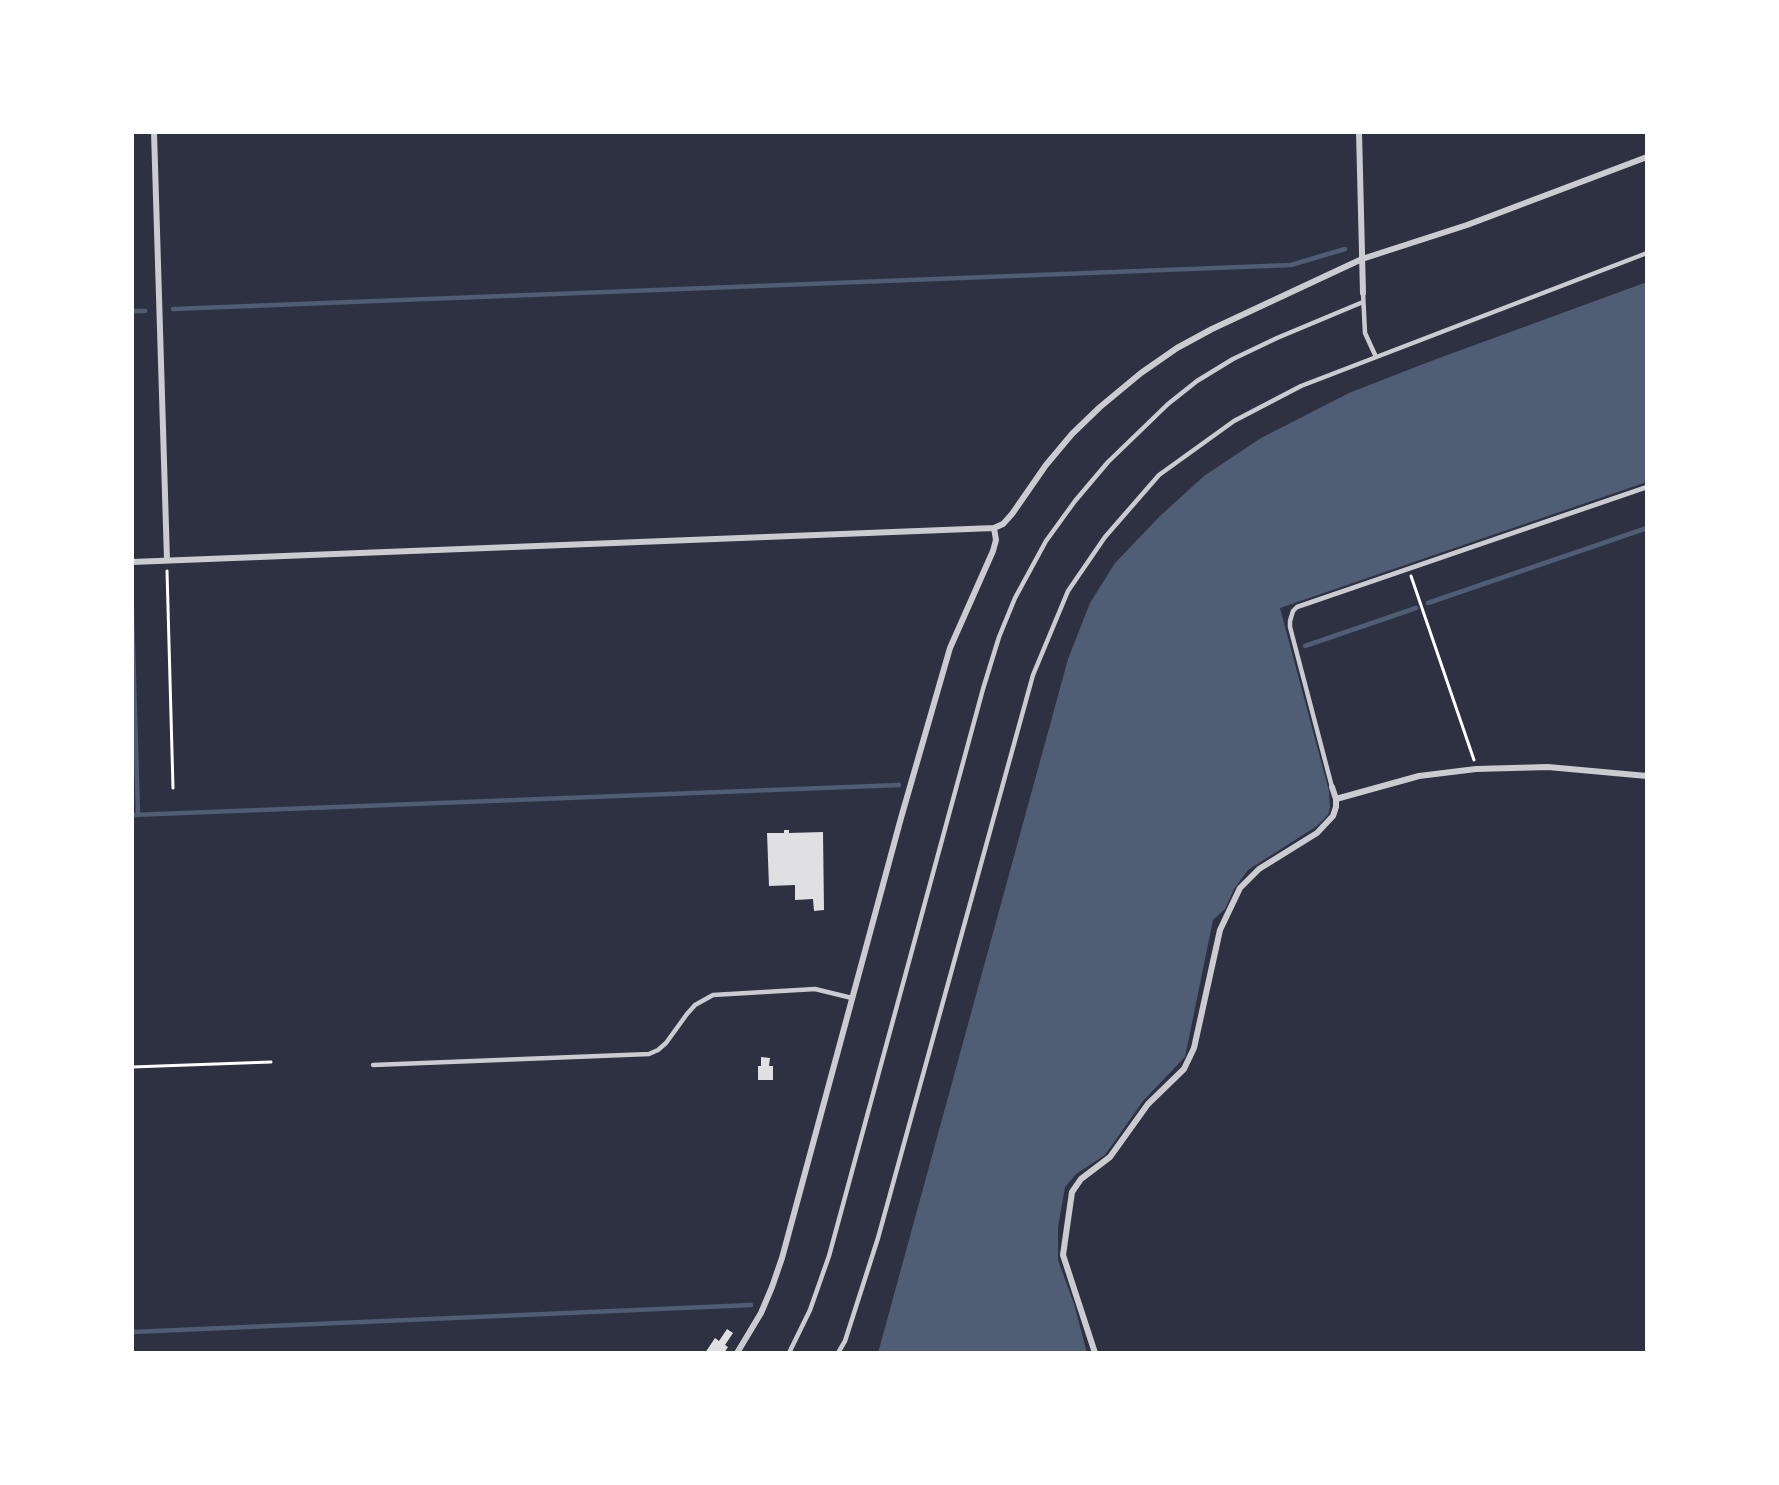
<!DOCTYPE html>
<html>
<head>
<meta charset="utf-8">
<style>
  body { margin:0 }
  #map { position:relative; width:1779px; height:1485px; overflow:hidden; background:#2d3142; font-family:"Nunito Sans",sans-serif }
  canvas { display:block }
  .frame { position:absolute; inset:0; border:134px solid #fff; pointer-events:none }
</style>
</head>
<body>
<div id="map">
<canvas width="1779" height="1485"></canvas>
<div class="frame"></div>
</div>
<script>
const context = document.querySelector('canvas').getContext('2d');
context.lineJoin = 'round';
function fill(path, color) { context.fillStyle = color; context.fill(path, 'evenodd'); }
const shape = rows => new Path2D(rows.map(r => 'M' + r).join(''));
function stroke(path, color, width, dash) { context.strokeStyle = color; context.lineWidth = width; context.lineCap = dash ? 'butt' : 'round'; context.setLineDash(dash || []); context.stroke(path); }
fill(shape([
  [1647,282,1647,482,1280,608,1329,791,1330,808,1328,815,1317,826,1248,870,1234,889,1225,909,1213,920,1185,1057,1143,1101,1105,1155,1076,1174,1065,1187,1058,1227,1058,1260,1074,1304,1087,1353,878,1353,1068,659,1090,603,1115,563,1160,516,1204,476,1261,438,1349,393,1431,361]
]), '#4f5d75');
stroke(shape([
  [173,309,1291,265,1345,249],
  [132,311,145,311],
  [1428,603,1647,528],
  [132,612,138,815],
  [1305,646,1416,608],
  [132,815,899,785],
  [132,1332,751,1305]
]), '#4f5d75', 4.5);
fill(shape([
  [784,830,789,830,789,833,823,832,824,910,814,911,813,899,795,900,795,885,769,886,767,833,784,833],
  [761,1057,770,1058,769,1066,773,1066,773,1080,758,1080,758,1066,761,1066],
  [727,1329,733,1333,725,1345,728,1347,724,1353,705,1353,715,1338,719,1341]
]), '#e0e0e3');
stroke(shape([
  [167,571,173,788],
  [1411,576,1474,760],
  [132,1067,271,1062]
]), '#fff', 3);
stroke(shape([
  [1363,293,1365,333,1376,357],
  [1332,787,1290,627,1290,621,1293,611,1297,607,1647,487],
  [373,1065,649,1054,658,1050,666,1043,687,1014,695,1005,713,995,815,989,852,998],
  [789,1353,810,1310,829,1256,983,689,999,637,1015,598,1046,541,1075,501,1108,462,1168,404,1197,381,1233,359,1277,338,1363,302],
  [838,1353,845,1341,878,1238,1033,675,1068,591,1105,537,1159,475,1234,421,1301,386,1647,253]
]), '#caccd0', 4.5);
stroke(shape([
  [154,132,167,560],
  [1359,132,1363,293],
  [132,562,994,528,1003,524,1012,514,1046,465,1072,434,1100,407,1141,373,1177,348,1212,329,1362,259,1467,225,1647,157],
  [1332,787,1336,799],
  [737,1353,761,1313,772,1287,782,1258,901,818,950,648,993,551,996,540,994,528],
  [1095,1353,1063,1255,1072,1192,1081,1179,1110,1157,1148,1104,1184,1069,1194,1048,1220,930,1240,888,1259,869,1317,833,1333,816,1336,807,1336,799,1419,776,1476,769,1548,767,1647,776]
]), '#caccd0', 6);
</script>
</body>
</html>
